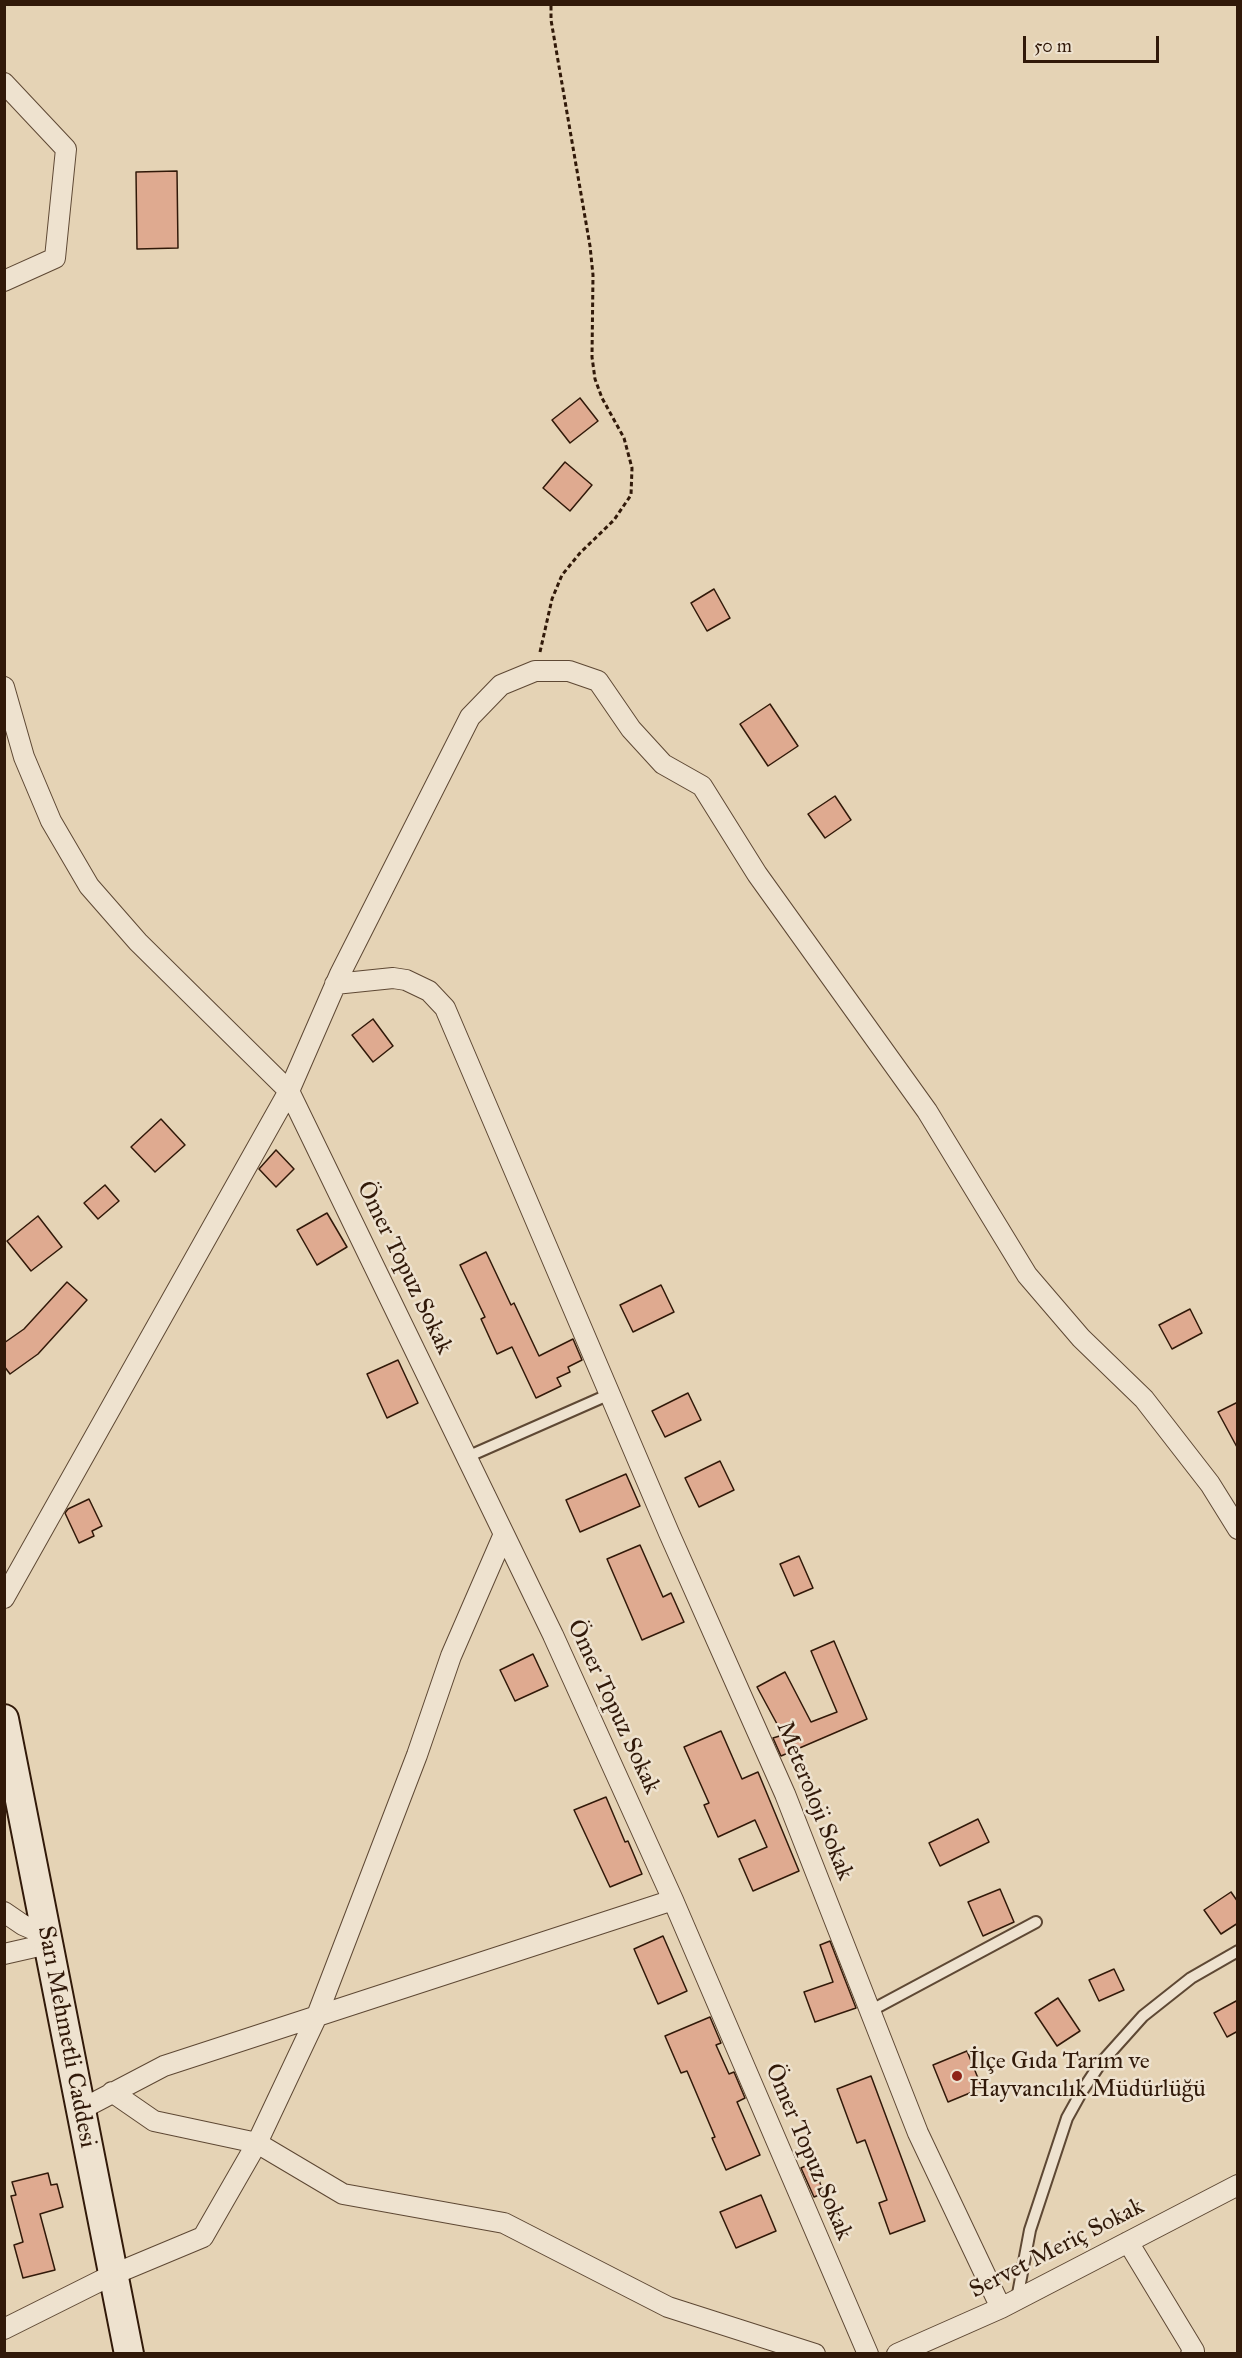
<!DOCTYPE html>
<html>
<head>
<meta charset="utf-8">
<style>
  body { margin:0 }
  #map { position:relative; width:1242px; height:2358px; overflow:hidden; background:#e5d3b5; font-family:"IM FELL Great Primer",serif }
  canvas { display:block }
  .frame { position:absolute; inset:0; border:6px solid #311909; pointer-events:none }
  .scale { position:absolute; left:1023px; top:36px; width:136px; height:27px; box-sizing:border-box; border:3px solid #311909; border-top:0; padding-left:8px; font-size:18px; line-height:21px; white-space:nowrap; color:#311909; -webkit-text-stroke:4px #eee2cf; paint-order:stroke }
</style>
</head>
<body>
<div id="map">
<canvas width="1242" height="2358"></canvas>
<div class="frame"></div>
<div class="scale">50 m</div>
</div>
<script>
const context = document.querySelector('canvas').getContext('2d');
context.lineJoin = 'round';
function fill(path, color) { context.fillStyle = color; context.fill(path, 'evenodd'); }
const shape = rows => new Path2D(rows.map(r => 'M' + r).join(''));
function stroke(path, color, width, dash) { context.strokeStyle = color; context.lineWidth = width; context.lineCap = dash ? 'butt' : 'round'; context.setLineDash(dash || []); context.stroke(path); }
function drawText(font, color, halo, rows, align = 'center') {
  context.font = font + ' "IM FELL Great Primer",serif'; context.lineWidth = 5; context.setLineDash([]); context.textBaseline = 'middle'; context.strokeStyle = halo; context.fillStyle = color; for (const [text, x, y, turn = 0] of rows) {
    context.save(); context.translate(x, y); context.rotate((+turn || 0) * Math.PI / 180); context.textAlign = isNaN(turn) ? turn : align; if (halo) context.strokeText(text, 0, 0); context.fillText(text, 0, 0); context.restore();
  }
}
const building = shape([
  [177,171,178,248,137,249,136,172,177,171],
  [580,398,598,421,570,443,552,420,580,398],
  [565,462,592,485,570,511,543,488,565,462],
  [714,589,730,618,707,631,691,603,714,589],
  [770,704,798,746,768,766,740,724,770,704],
  [835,796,851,820,825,838,808,814,835,796],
  [373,1019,393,1046,373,1062,352,1035,373,1019],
  [161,1119,185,1145,155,1172,131,1147,161,1119],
  [276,1150,294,1169,276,1187,259,1169,276,1150],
  [105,1185,119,1201,98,1219,84,1203,105,1185],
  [327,1213,347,1247,317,1265,297,1230,327,1213],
  [38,1216,62,1247,31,1271,7,1241,38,1216],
  [486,1252,511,1305,514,1303,539,1356,573,1339,582,1360,568,1367,570,1372,557,1378,561,1386,536,1398,512,1347,497,1354,481,1319,485,1317,460,1265,486,1252],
  [67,1282,87,1300,38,1354,10,1374,4,1366,4,1343,24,1329,67,1282],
  [661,1285,674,1312,633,1332,620,1305,661,1285],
  [1190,1309,1202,1333,1172,1349,1159,1325,1190,1309],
  [398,1360,418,1403,387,1418,367,1374,398,1360],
  [688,1393,701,1420,665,1437,652,1411,688,1393],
  [1238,1402,1238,1449,1218,1412,1238,1402],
  [720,1461,734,1490,699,1507,685,1478,720,1461],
  [626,1474,640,1506,580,1532,566,1500,626,1474],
  [89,1499,102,1526,92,1531,94,1536,79,1543,65,1513,68,1509,89,1499],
  [640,1545,663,1597,671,1593,684,1622,642,1640,607,1559,640,1545],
  [799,1556,813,1588,794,1596,780,1564,799,1556],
  [834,1641,867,1719,781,1756,773,1738,783,1735,757,1687,785,1672,811,1722,837,1712,811,1651,834,1641],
  [533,1654,548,1686,515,1701,500,1670,533,1654],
  [721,1731,742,1779,758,1772,799,1871,753,1891,739,1859,767,1847,755,1820,718,1837,704,1805,709,1803,684,1747,721,1731],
  [606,1797,625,1842,628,1841,642,1874,610,1887,574,1810,606,1797],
  [978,1819,989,1842,940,1866,929,1843,978,1819],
  [1000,1889,1014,1922,983,1936,968,1902,1000,1889],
  [1231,1892,1238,1902,1238,1923,1221,1934,1204,1910,1231,1892],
  [663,1936,687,1991,658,2004,634,1949,663,1936],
  [830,1941,856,2008,815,2022,804,1992,833,1982,820,1945,830,1941],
  [1114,1969,1124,1990,1099,2001,1089,1980,1114,1969],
  [1058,1998,1080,2031,1057,2046,1035,2013,1058,1998],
  [1238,2000,1238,2031,1227,2037,1214,2013,1238,2000],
  [710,2017,721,2043,716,2045,729,2074,734,2072,745,2098,737,2102,760,2155,726,2170,712,2138,715,2137,687,2071,681,2073,665,2036,710,2017],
  [967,2051,982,2088,948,2102,933,2065,967,2051],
  [871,2076,925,2221,890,2234,879,2203,887,2200,865,2140,857,2143,837,2089,871,2076],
  [812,2163,824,2193,814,2197,801,2168,812,2163],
  [48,2173,51,2185,57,2184,63,2207,40,2214,55,2270,23,2278,14,2245,23,2242,11,2196,16,2195,12,2182,48,2173],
  [761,2195,776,2231,736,2248,720,2212,761,2195]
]);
fill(building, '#dfaa90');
stroke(building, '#311909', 1.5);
const lane = shape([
  [467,1457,610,1394],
  [870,2011,1036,1922],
  [1017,2299,1030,2230,1067,2118,1082,2091,1100,2064,1143,2016,1191,1978,1238,1951]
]);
const street = shape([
  [4,83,66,149,55,258,4,281],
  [4,687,24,757,51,821,89,886,138,942,289,1091,553,1635,673,1900,868,2354],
  [335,984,393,978,406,980,429,991,445,1008,669,1533,785,1794,918,2133,1001,2308],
  [4,1598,289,1091,340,974,470,717,501,685,535,671,569,671,598,681,631,729,663,764,702,786,757,874,927,1111,1027,1275,1081,1338,1144,1399,1210,1484,1238,1529],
  [4,1912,23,1925,46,1935],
  [4,1954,48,1944],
  [112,2092,154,2121,257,2143,343,2194,504,2223,668,2307,815,2354],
  [80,2110,164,2066,673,1900],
  [1128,2242,1194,2351,1191,2354],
  [4,2329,112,2275,203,2237,257,2143,316,2018,417,1755,451,1656,504,1534],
  [897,2354,1001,2308,1238,2185]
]);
const secondary = shape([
  [4,1719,129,2354]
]);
stroke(lane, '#5e4834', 14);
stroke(street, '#5e4834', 22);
stroke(secondary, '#311909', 32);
stroke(shape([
  [540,652,552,599,562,575,580,553,614,520,631,495,632,468,624,438,602,398,595,379,592,357,593,275,590,246,551,20,551,4]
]), '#311909', 3, [4.5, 3]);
stroke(lane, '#eee2cf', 10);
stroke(street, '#eee2cf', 20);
stroke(secondary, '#eee2cf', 28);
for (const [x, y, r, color] of [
  [957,2076,6,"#8f2418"]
]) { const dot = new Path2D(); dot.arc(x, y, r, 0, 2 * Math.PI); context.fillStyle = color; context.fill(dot); stroke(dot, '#eee2cf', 2); }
drawText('24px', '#311909', '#eee2cf', [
  ["Ömer Topuz Sokak",404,1268,64],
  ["Ömer Topuz Sokak",613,1707,65],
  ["Meteroloji Sokak",814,1801,68],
  ["Sarı Mehmetli Caddesi",66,2037,79],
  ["Ömer Topuz Sokak",808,2152,67],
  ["Servet Meriç Sokak",1057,2249,-27]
]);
drawText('24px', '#311909', '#eee2cf', [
  ["İlçe Gıda Tarım ve",969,2062],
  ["Hayvancılık Müdürlüğü",969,2090]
], 'left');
</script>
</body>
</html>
